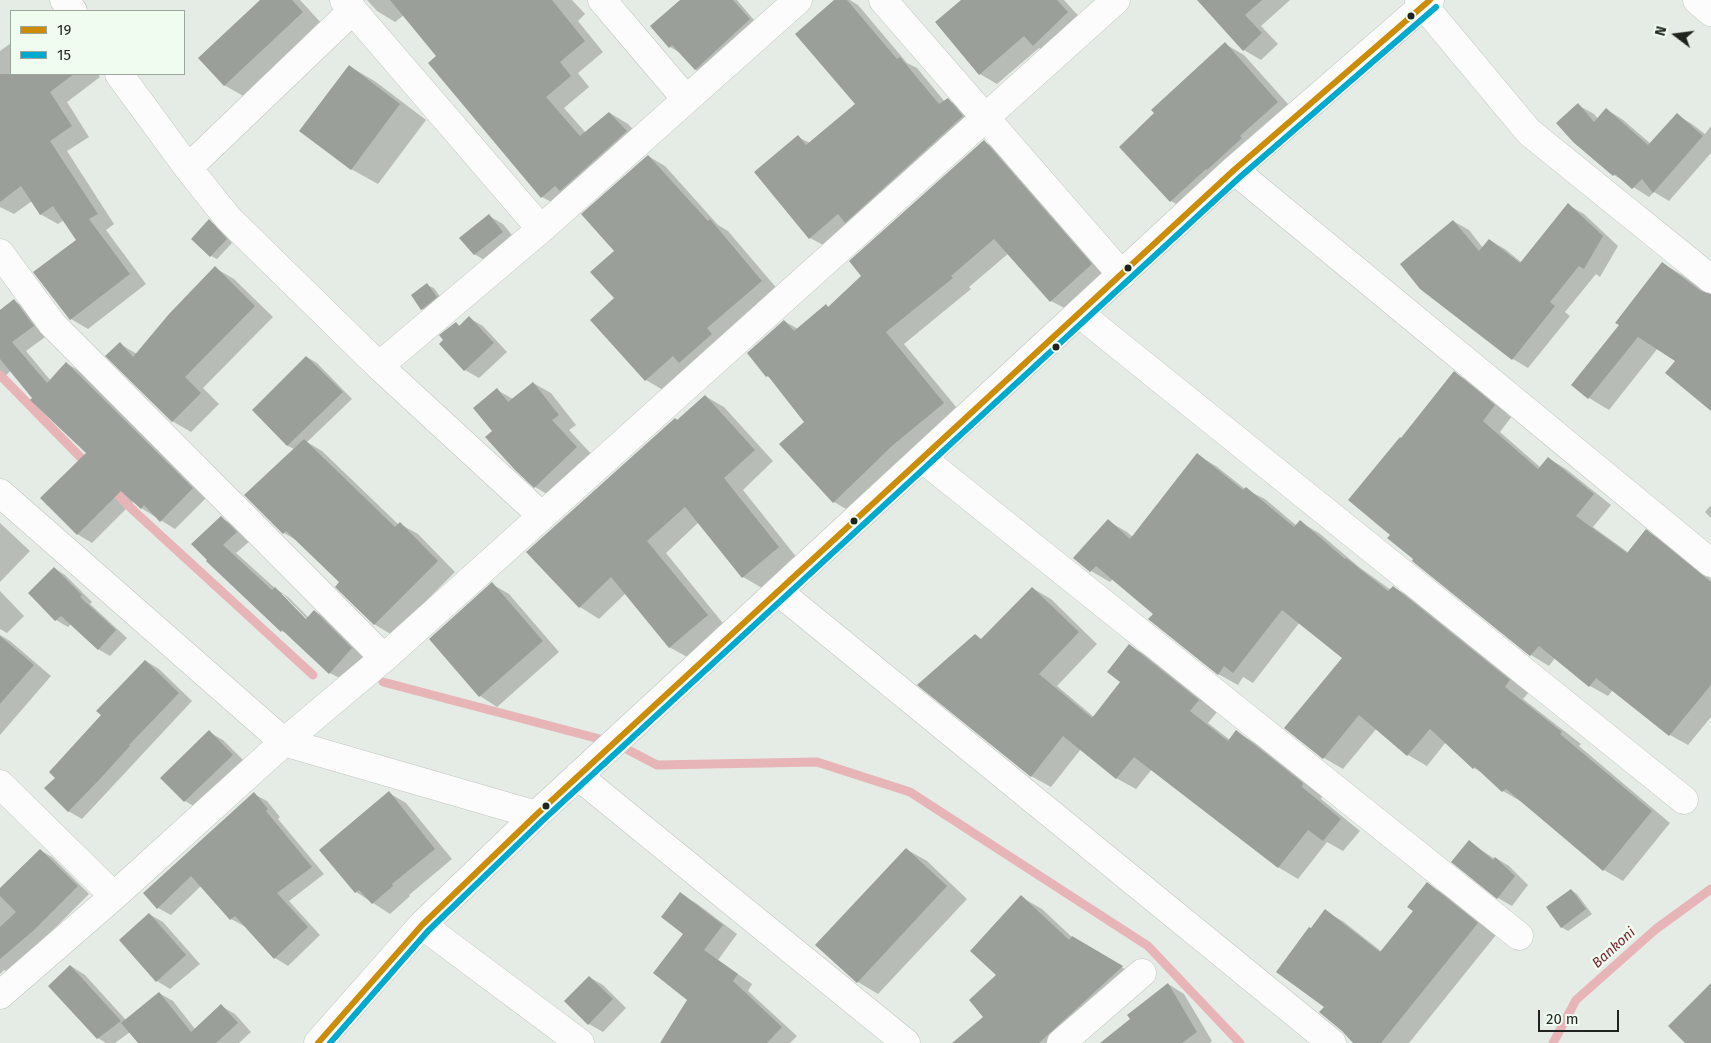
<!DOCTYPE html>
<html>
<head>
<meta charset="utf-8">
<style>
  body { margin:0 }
  #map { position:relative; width:1711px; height:1043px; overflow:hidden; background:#e5ece5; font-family:"Fira Sans",sans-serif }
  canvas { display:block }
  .legend { position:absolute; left:10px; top:10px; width:175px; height:65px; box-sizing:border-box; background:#effcef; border:1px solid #9ca69c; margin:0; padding:6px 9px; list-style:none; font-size:15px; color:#1f241f }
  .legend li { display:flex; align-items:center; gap:10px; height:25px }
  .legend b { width:25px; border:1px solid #9ca69c }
  .north { position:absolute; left:1651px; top:10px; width:50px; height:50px; -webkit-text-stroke:4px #effcef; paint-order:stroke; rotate:285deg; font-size:14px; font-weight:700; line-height:20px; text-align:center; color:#1f241f }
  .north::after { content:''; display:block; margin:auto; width:18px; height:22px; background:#1f241f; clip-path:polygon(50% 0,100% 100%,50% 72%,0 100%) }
  .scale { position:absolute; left:1538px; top:1010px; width:81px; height:22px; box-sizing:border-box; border:2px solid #1f241f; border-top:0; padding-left:6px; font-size:15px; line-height:18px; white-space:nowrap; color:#1f241f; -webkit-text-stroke:4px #effcef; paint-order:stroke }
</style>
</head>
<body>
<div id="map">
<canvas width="1711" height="1043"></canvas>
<ul class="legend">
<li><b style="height:6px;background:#cc8c06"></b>19</li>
<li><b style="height:6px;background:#00a9ce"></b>15</li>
</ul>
<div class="north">N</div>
<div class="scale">20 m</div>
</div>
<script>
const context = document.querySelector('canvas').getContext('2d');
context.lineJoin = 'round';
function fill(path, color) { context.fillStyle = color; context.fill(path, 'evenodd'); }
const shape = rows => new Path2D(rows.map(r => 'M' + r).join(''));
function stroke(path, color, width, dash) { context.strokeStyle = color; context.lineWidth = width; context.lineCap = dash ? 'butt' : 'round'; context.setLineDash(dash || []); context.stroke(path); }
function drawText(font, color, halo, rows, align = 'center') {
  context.font = font + ' "Fira Sans",sans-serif'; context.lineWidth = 5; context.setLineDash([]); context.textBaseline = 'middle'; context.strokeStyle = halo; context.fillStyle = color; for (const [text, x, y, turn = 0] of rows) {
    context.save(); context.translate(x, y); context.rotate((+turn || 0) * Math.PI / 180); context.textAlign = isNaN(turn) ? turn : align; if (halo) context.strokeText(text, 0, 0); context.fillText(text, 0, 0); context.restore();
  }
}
fill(shape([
  [262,0,300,0,323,25,245,97,224,85],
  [367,0,572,0,585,14,578,21,603,52,578,73,589,87,564,108,586,133,610,113,628,124,645,142,561,207,542,197,438,56,404,15,395,22,377,11],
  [682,0,737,0,760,27,708,77,696,70,682,54,670,47],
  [836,0,850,0,858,5,907,63,917,68,945,102,948,100,965,109,979,126,827,247,810,238,798,137,810,143,857,104],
  [963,0,1064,0,1085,23,1051,54,1039,48,997,84,980,74,937,22],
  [1199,0,1290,0,1261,26,1278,44,1261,60,1244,50],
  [11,43,11,74,98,74,100,77,67,102,89,137,67,151,114,224,106,230,146,284,88,329,71,319,77,240,64,220,58,224,40,214,32,201,14,214,0,207,0,51],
  [1225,44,1244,55,1296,113,1190,212,1171,201,1120,147],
  [349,66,376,82,426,120,378,184,351,169],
  [1578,105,1594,114,1598,119,1607,110,1622,119,1651,144,1677,115,1692,124,1705,134,1711,126,1711,153,1669,201,1654,192,1649,197,1614,175,1574,141],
  [984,142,1003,152,1110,275,1070,311,1051,301,1009,253,969,287,971,289,904,344,962,414,853,513,834,502,806,422,772,379,767,376,784,321,798,329,826,306,829,307,863,276],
  [648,156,665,166,718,225,728,231,779,291,663,390,646,380,615,298,616,251],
  [1568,205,1584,214,1618,246,1600,277,1596,274,1565,312,1570,316,1528,368,1513,359,1421,288,1453,221,1469,230,1483,248,1489,240,1505,249,1521,262],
  [489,216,503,224,516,240,488,262,474,254],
  [209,221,216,225,232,243,217,259,211,256],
  [1662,263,1682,275,1711,296,1711,408,1676,360,1658,348,1609,410,1589,398,1573,385,1621,325],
  [215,268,234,279,273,317,203,388,219,404,191,432,172,421,120,344,137,354],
  [427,285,434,288,443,301,429,313,422,309],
  [14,301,29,309,48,335,26,351,51,381,66,363,81,372,207,497,175,529,141,508,134,501,92,543,77,534,88,453,34,398,11,370,0,382,0,312],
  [469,318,483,326,507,352,479,378,465,370,456,323,460,326],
  [307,357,317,363,352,399,307,442,322,451,399,525,400,524,418,534,455,572,392,635,374,624,341,582,301,543,284,533,294,449,288,446,253,410],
  [1454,373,1472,383,1512,416,1500,432,1541,468,1548,458,1566,469,1611,505,1593,527,1629,553,1646,531,1664,541,1711,579,1711,717,1688,745,1670,735,1613,690,1608,696,1590,686,1555,658,1549,666,1531,655,1413,561,1415,559,1391,534,1401,439],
  [533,383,551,393,576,425,569,430,594,457,552,497,535,487,493,431,497,390,513,399],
  [705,396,724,407,773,461,743,490,798,559,762,588,743,577,699,522,666,553,726,627,689,658,669,647,626,593,599,619,580,607,527,552],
  [1197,455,1216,466,1245,489,1265,499,1297,526,1300,522,1319,533,1359,567,1391,590,1393,587,1412,598,1529,692,1523,699,1581,744,1579,746,1670,823,1623,881,1604,870,1522,802,1503,791,1486,775,1474,768,1446,742,1427,766,1408,755,1377,728,1343,769,1324,758,1286,728,1344,658,1300,622,1253,683,1243,677,1238,685,1218,674,1154,614,1113,579,1110,582,1091,571,1108,521,1127,532,1133,537],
  [1711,505,1711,518,1705,512],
  [221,518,235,526,250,541,236,553,276,589,288,597,309,618,314,611,328,619,365,657,343,680,330,673,290,635,282,631,208,561],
  [279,594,283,594,311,623,309,624],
  [0,523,30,551,0,582],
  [54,568,65,575,92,602,90,604,127,638,110,656,98,649,71,624,68,627,56,620,29,593],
  [492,584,509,594,559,652,497,707,480,696,430,639],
  [1032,588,1051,599,1097,644,1057,686,1094,717,1122,682,1130,646,1149,657,1217,712,1208,723,1230,740,1236,732,1255,743,1322,796,1321,799,1360,831,1343,851,1327,842,1298,879,1278,867,1152,769,1136,789,1116,778,1081,749,1051,787,1031,776,982,640],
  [0,591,24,616,7,633,0,629],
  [0,635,10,641,51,676,0,735],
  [146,661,159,669,192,701,82,819,68,811,57,778,103,715],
  [209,732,223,740,246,763,199,809,185,801,162,778],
  [389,793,406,803,452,859,409,895,410,896,390,914,356,892],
  [254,794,267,801,280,817,278,819,324,874,289,901,320,935,288,966,275,958,245,925,244,926,231,919,201,886,171,915,158,908],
  [1469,842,1495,859,1496,858,1509,866,1528,885,1512,906,1498,898],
  [906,849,927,861,967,899,878,994,858,982],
  [40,850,52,857,89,894,46,937,6,971,4,970,0,974,0,889],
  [1427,884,1446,895,1496,935,1409,1043,1354,1043,1325,1007,1311,930,1325,911,1344,922,1382,952,1415,911],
  [1571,890,1577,894,1592,914,1568,931,1561,927],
  [681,894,696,903,737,934,718,960,752,984,748,991,797,1036,790,1043,661,1043,688,1000],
  [1021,897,1042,909,1075,940,1142,979,1071,1043,954,1043,985,1017],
  [149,914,163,922,200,964,170,989,157,981],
  [71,966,85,975,126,1020,159,993,173,1001,195,1029,221,1006,235,1014,251,1032,239,1043,140,1043,130,1032,115,1043,106,1043,98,1038],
  [589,977,603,985,626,1008,603,1032,589,1024],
  [1168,984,1184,994,1212,1041,1210,1043,1102,1043,1132,1019]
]), '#0003');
stroke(shape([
  [0,375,89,466],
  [111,488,135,512,313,675],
  [383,682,615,743,657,765,817,762,910,792,1148,946,1240,1043],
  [1553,1043,1576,1000,1656,929,1711,889]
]), '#e7b5b8', 9);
fill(shape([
  [260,0,292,0,303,12,224,86,198,58],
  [390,0,552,0,585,41,560,62,571,76,546,97,580,136,609,112,627,131,560,191,555,186,541,198,428,63,436,56],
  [680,0,733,0,750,19,695,70,672,45,669,48,650,26],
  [834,0,847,0,897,59,900,57,939,104,948,98,963,116,845,223,838,214,809,239,754,172,798,135,806,145,855,104,795,34],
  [961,0,1057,0,1068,12,1033,46,1024,36,979,75,935,22],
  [1197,0,1262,0,1245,15,1262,33,1243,51],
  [1225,42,1278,102,1240,136,1242,138,1207,170,1206,169,1170,202,1119,147,1154,113,1151,110],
  [349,65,400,104,351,170,299,131],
  [0,74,74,74,50,92,72,126,50,141,98,214,89,219,130,274,70,320,33,272,76,240,53,206,40,215,21,186,0,202],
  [1578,103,1594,122,1606,108,1648,145,1677,113,1703,136,1653,193,1642,179,1632,189,1615,174,1613,176,1573,142,1556,123],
  [984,140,1092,264,1050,302,994,239,951,276,953,278,886,332,944,403,893,445,833,503,779,444,804,422,768,376,766,377,747,353,784,320,794,331,826,304,828,307,861,276,849,261],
  [648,155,708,221,710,219,762,281,707,328,712,334,679,363,673,356,645,381,590,320,614,298,590,272,614,251,581,214],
  [1568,203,1603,236,1584,269,1579,266,1550,302,1555,306,1512,360,1420,289,1400,264,1453,220,1479,251,1489,239,1520,263],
  [489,214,503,232,474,255,459,238],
  [209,219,227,239,210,257,191,239],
  [1662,262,1701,291,1711,294,1711,411,1665,373,1675,361,1638,337,1588,399,1571,385,1619,325,1615,323],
  [215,266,255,306,185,377,201,393,172,422,105,356,120,342,133,357,169,314],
  [427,283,437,297,421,310,411,295],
  [14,299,34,326,12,342,47,383,66,362,193,488,160,522,144,505,141,509,121,491,77,535,40,498,86,453,30,400,32,398,0,359,0,310],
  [469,316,494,343,464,371,439,344,443,340,439,335,456,322,459,326],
  [306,356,343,392,287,446,252,410],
  [1454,371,1495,405,1483,421,1538,469,1548,457,1594,494,1576,516,1627,553,1646,529,1711,582,1711,685,1669,736,1596,678,1589,687,1539,646,1530,656,1412,561,1413,559,1387,538,1390,535,1348,500,1400,437,1401,438],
  [533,382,559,415,552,420,577,447,534,488,515,470,485,437,492,431,473,408,497,388,508,402],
  [705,395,755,450,724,478,779,547,742,578,685,507,647,541,708,615,669,648,611,577,579,608,526,552,675,418,677,420],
  [304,439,395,527,400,522,438,561,374,625,335,587,339,582,286,531,283,534,244,495],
  [1197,453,1243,490,1246,487,1294,527,1300,520,1345,559,1346,558,1388,591,1393,586,1510,680,1505,687,1562,732,1560,734,1652,811,1603,871,1506,789,1502,792,1475,767,1473,769,1430,729,1407,756,1359,715,1323,759,1284,728,1342,658,1282,610,1233,673,1224,666,1218,675,1148,619,1153,614,1096,566,1090,572,1073,558,1108,519,1130,539],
  [221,516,237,532,223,545,272,590,275,587,306,619,314,610,352,648,329,674,282,630,281,632,206,561,207,560,191,544],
  [54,567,82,595,80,597,116,630,98,650,61,616,55,621,28,593],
  [492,582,543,641,479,697,429,639],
  [1032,587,1079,632,1039,674,1092,718,1120,682,1107,672,1129,644,1199,700,1190,711,1228,741,1236,730,1303,783,1302,787,1341,819,1323,841,1308,830,1278,868,1134,757,1116,779,1063,736,1031,777,917,685,975,634,981,639],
  [0,636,34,665,0,704],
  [145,660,179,693,129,745,130,746,99,780,68,812,44,788,55,778,49,772,101,715,96,711],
  [209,730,233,755,184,802,160,778],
  [389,791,435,849,392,884,393,886,372,904,359,890,355,893,319,850],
  [254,792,268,809,266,811,312,867,277,893,308,927,274,959,235,916,230,920,191,876,157,909,143,893],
  [1469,840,1493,860,1495,857,1515,876,1497,899,1451,862],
  [906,848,947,886,857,983,815,945],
  [40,849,78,886,34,930,0,959,0,927,16,912,0,896,0,888],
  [1427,882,1478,923,1381,1043,1353,1043,1342,1031,1319,1012,1324,1007,1276,972,1309,927,1311,928,1325,909,1380,952,1413,911,1407,907],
  [1571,889,1586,909,1561,928,1546,907],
  [680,892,723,925,704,950,738,974,733,981,782,1027,767,1043,660,1043,687,1000,653,973,683,934,661,917],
  [1021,895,1069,940,1072,936,1123,966,1039,1043,952,1043,983,1017,969,1000,996,975,970,951],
  [149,913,186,955,156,982,119,940],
  [70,965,121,1021,97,1039,48,986],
  [589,976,613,999,588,1025,564,1001],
  [1168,983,1197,1032,1182,1043,1100,1043,1130,1019,1127,1015],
  [1711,983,1711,1043,1685,1043,1668,1026],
  [159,992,191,1032,221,1004,238,1023,216,1043,138,1043,121,1023]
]), '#9a9f9a');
const minor = shape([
  [64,0,73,11],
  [344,0,541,229],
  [602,0,686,99],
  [883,0,1122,275],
  [1419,0,1529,132,1711,279],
  [1697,0,1711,12],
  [119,74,188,168,228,218,379,366,542,516],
  [188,168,353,10],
  [1234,170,1711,563],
  [0,253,52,324,384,658],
  [1080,314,1684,800],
  [379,366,541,229,798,0],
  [923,459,1519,936],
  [0,493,284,742,536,815],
  [779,592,1332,1043],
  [578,776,906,1043],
  [0,784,114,896],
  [422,925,580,1043],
  [0,995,114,896,284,742,384,658,1116,0],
  [318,1043,422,925,536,815,1234,170,1430,0],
  [1061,1043,1142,973]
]);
stroke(minor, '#c0c5c0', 29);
stroke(minor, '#fbfcfb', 28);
stroke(shape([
  [318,1043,422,925,536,815,1234,170,1430,0]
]), '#cc8c06', 6);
stroke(shape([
  [330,1043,428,931,542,821,1240,177,1436,7]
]), '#00a9ce', 6);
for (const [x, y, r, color] of [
  [1411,16,4.5,"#1f241f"],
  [1128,268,4.5,"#1f241f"],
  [1056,347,4.5,"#1f241f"],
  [854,521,4.5,"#1f241f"],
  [546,806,4.5,"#1f241f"]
]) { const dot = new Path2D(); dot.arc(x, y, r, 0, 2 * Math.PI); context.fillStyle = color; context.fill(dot); stroke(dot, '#effcef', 2); }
drawText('italic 14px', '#792232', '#effcef', [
  ["Bankoni",1614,948,-42]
]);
</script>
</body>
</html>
